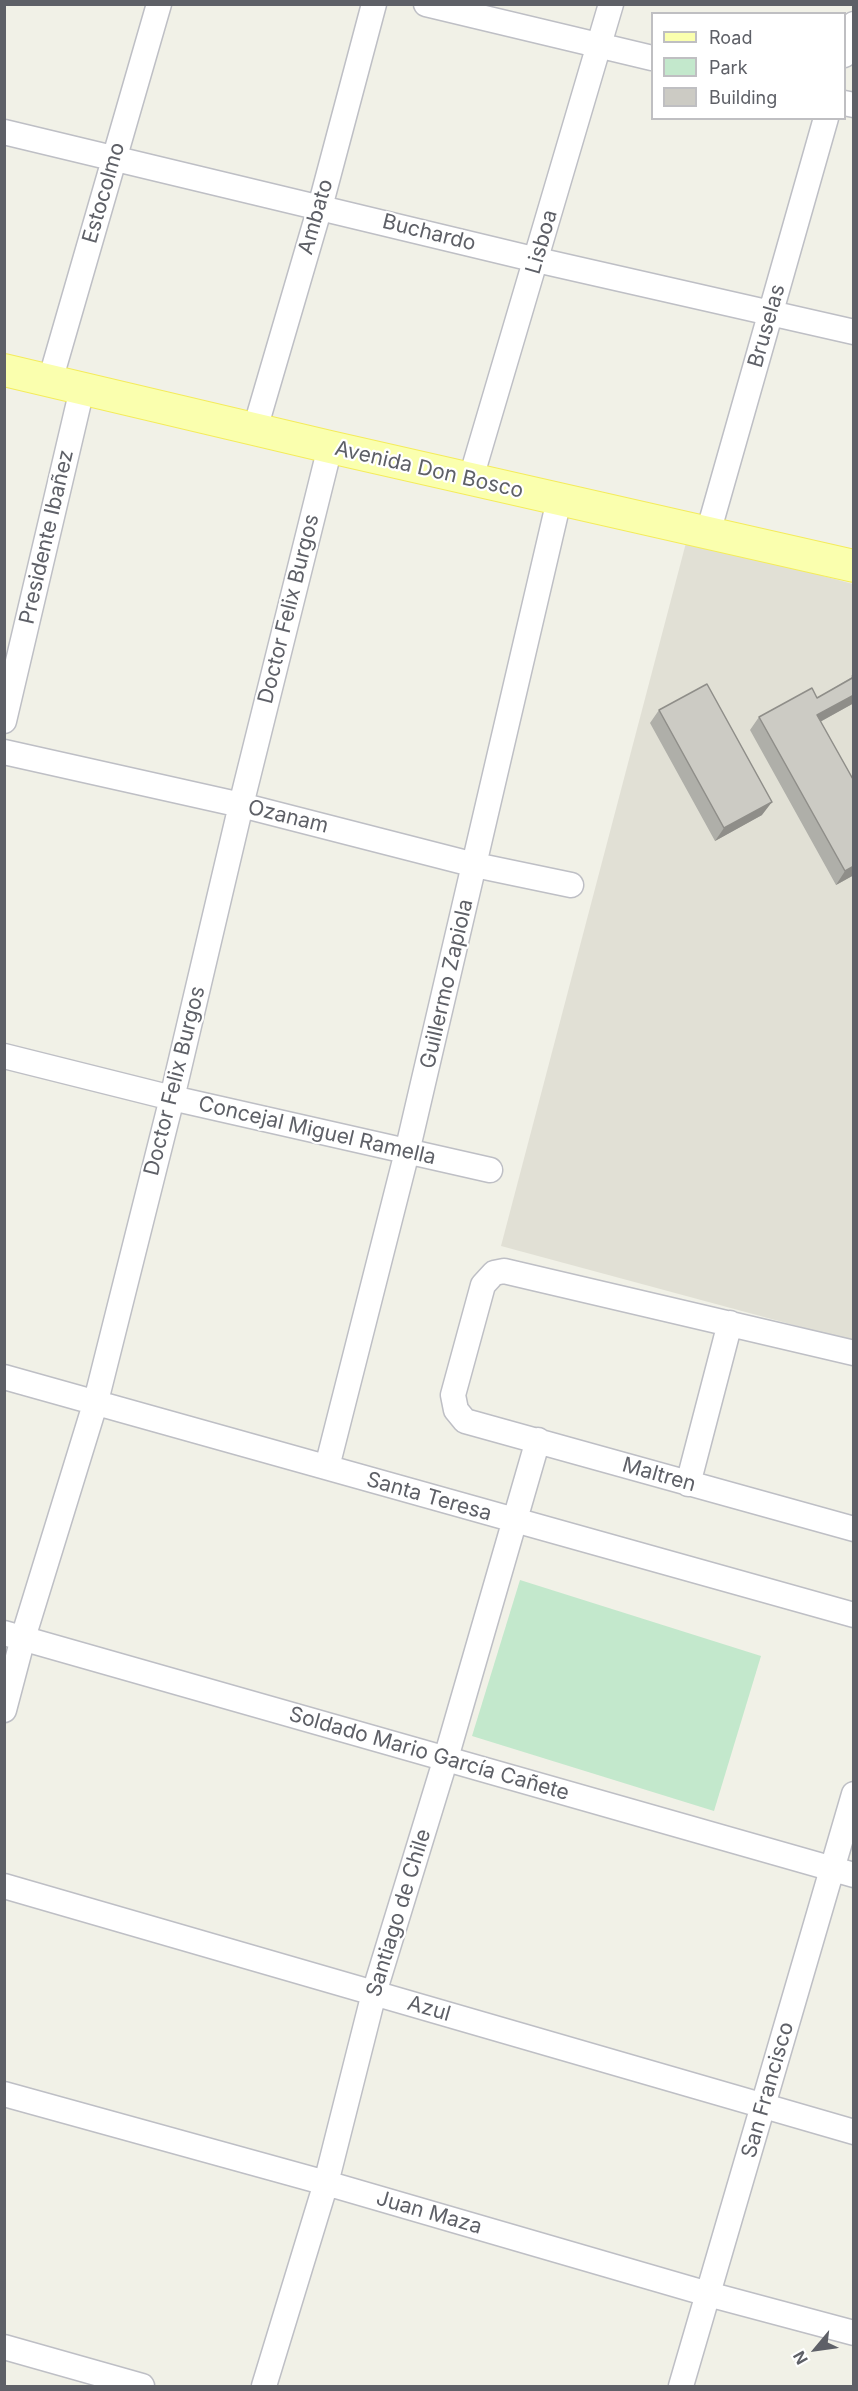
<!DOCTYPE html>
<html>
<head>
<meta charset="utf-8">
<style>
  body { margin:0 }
  #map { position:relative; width:858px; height:2391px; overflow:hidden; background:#f1f1e7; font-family:Inter,sans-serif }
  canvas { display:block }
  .frame { position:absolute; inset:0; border:6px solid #5e6067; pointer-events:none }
  .legend { position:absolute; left:651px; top:12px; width:195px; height:108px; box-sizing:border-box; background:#fff; border:2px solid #bfbfc2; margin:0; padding:8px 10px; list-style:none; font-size:18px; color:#5e6067 }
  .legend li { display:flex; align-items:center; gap:12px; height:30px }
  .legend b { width:30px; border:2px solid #bfbfc2 }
  .north { position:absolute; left:786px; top:2319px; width:60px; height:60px; -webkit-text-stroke:4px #fff; paint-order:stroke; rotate:241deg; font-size:16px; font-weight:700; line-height:24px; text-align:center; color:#5e6067 }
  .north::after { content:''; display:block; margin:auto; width:21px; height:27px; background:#5e6067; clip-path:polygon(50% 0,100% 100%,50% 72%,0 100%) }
</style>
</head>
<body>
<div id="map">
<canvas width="858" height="2391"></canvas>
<div class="frame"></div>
<ul class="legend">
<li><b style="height:8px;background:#faffae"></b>Road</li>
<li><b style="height:16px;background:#c3e8cc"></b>Park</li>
<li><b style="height:16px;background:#cccbc4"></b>Building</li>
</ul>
<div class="north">N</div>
</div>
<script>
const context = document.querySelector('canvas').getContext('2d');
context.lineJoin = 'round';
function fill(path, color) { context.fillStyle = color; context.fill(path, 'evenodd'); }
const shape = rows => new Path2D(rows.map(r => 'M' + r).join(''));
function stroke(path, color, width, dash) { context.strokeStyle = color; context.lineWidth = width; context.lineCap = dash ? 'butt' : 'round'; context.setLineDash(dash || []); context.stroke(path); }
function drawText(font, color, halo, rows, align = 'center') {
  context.font = font + ' Inter,sans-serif'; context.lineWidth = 4.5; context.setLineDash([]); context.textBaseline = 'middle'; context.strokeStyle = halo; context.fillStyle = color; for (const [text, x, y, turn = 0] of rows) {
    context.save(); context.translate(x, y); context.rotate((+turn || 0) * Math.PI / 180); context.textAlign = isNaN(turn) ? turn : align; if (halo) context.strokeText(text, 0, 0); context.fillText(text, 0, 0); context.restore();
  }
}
fill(shape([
  [687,539,853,584,853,1341,501,1246]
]), '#e1e0d5');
fill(shape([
  [520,1580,761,1656,714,1811,472,1736]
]), '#c3e8cc');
const minor = shape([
  [426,4,652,58],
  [844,55,854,24],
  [844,103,854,105],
  [4,132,537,260,854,332],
  [50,381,159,4],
  [255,429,320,207,374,4],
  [471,478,611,4],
  [708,533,826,118],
  [4,721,82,389],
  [4,752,241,805,475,865,571,885],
  [4,1056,172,1098,490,1170],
  [854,1353,504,1271,494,1273,483,1285,453,1395,456,1410,465,1421,854,1529],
  [4,1377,854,1615],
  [327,1467,407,1152,559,500],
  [688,1484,730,1323],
  [4,1633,854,1875],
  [4,1710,23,1638,96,1401,172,1098,241,805,330,447],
  [4,1886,854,2132],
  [4,2094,326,2183,708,2294,854,2333],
  [4,2347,142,2386],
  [264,2386,326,2183,374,1993,446,1758,538,1440],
  [681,2386,854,1794]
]);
const major = shape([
  [4,370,330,447,854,566]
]);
stroke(minor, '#bebfc5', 27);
stroke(major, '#f4ec5c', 34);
stroke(minor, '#fff', 24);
stroke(major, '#faffae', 32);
fill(shape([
  [854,673,854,703,820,722,854,781,854,875,836,885,750,730,759,717,817,698,852,677,851,676],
  [659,710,762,815,715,841,650,723]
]), '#afafa9');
fill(shape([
  [854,695,854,703,807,729,817,715],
  [772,802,762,815,715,841,724,828],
  [854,866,854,875,836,885,845,871]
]), '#8f8e89');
const building = shape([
  [854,677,854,695,817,715,854,781,854,866,845,871,759,717,812,688,817,698,854,677],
  [707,684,772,802,724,828,659,710,707,684]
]);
fill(building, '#cccbc4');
stroke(building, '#8f8e89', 1.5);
drawText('21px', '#5e6067', '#fff', [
  ["Estocolmo",104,193,-74],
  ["Ambato",316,217,-74],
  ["Buchardo",429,233,14],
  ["Lisboa",542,242,-74],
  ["Bruselas",767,326,-74],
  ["Avenida Don Bosco",429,470,13],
  ["Presidente Ibañez",47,537,-77],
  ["Doctor Felix Burgos",289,609,-76],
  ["Ozanam",288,817,14],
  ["Guillermo Zapiola",447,984,-77],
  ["Doctor Felix Burgos",175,1081,-76],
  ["Concejal Miguel Ramella",317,1131,13],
  ["Maltren",659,1475,16],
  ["Santa Teresa",429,1497,16],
  ["Soldado Mario García Cañete",429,1754,16],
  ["Santiago de Chile",399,1913,-73],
  ["Azul",429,2009,16],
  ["San Francisco",768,2090,-74],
  ["Juan Maza",429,2213,16]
]);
</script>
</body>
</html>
